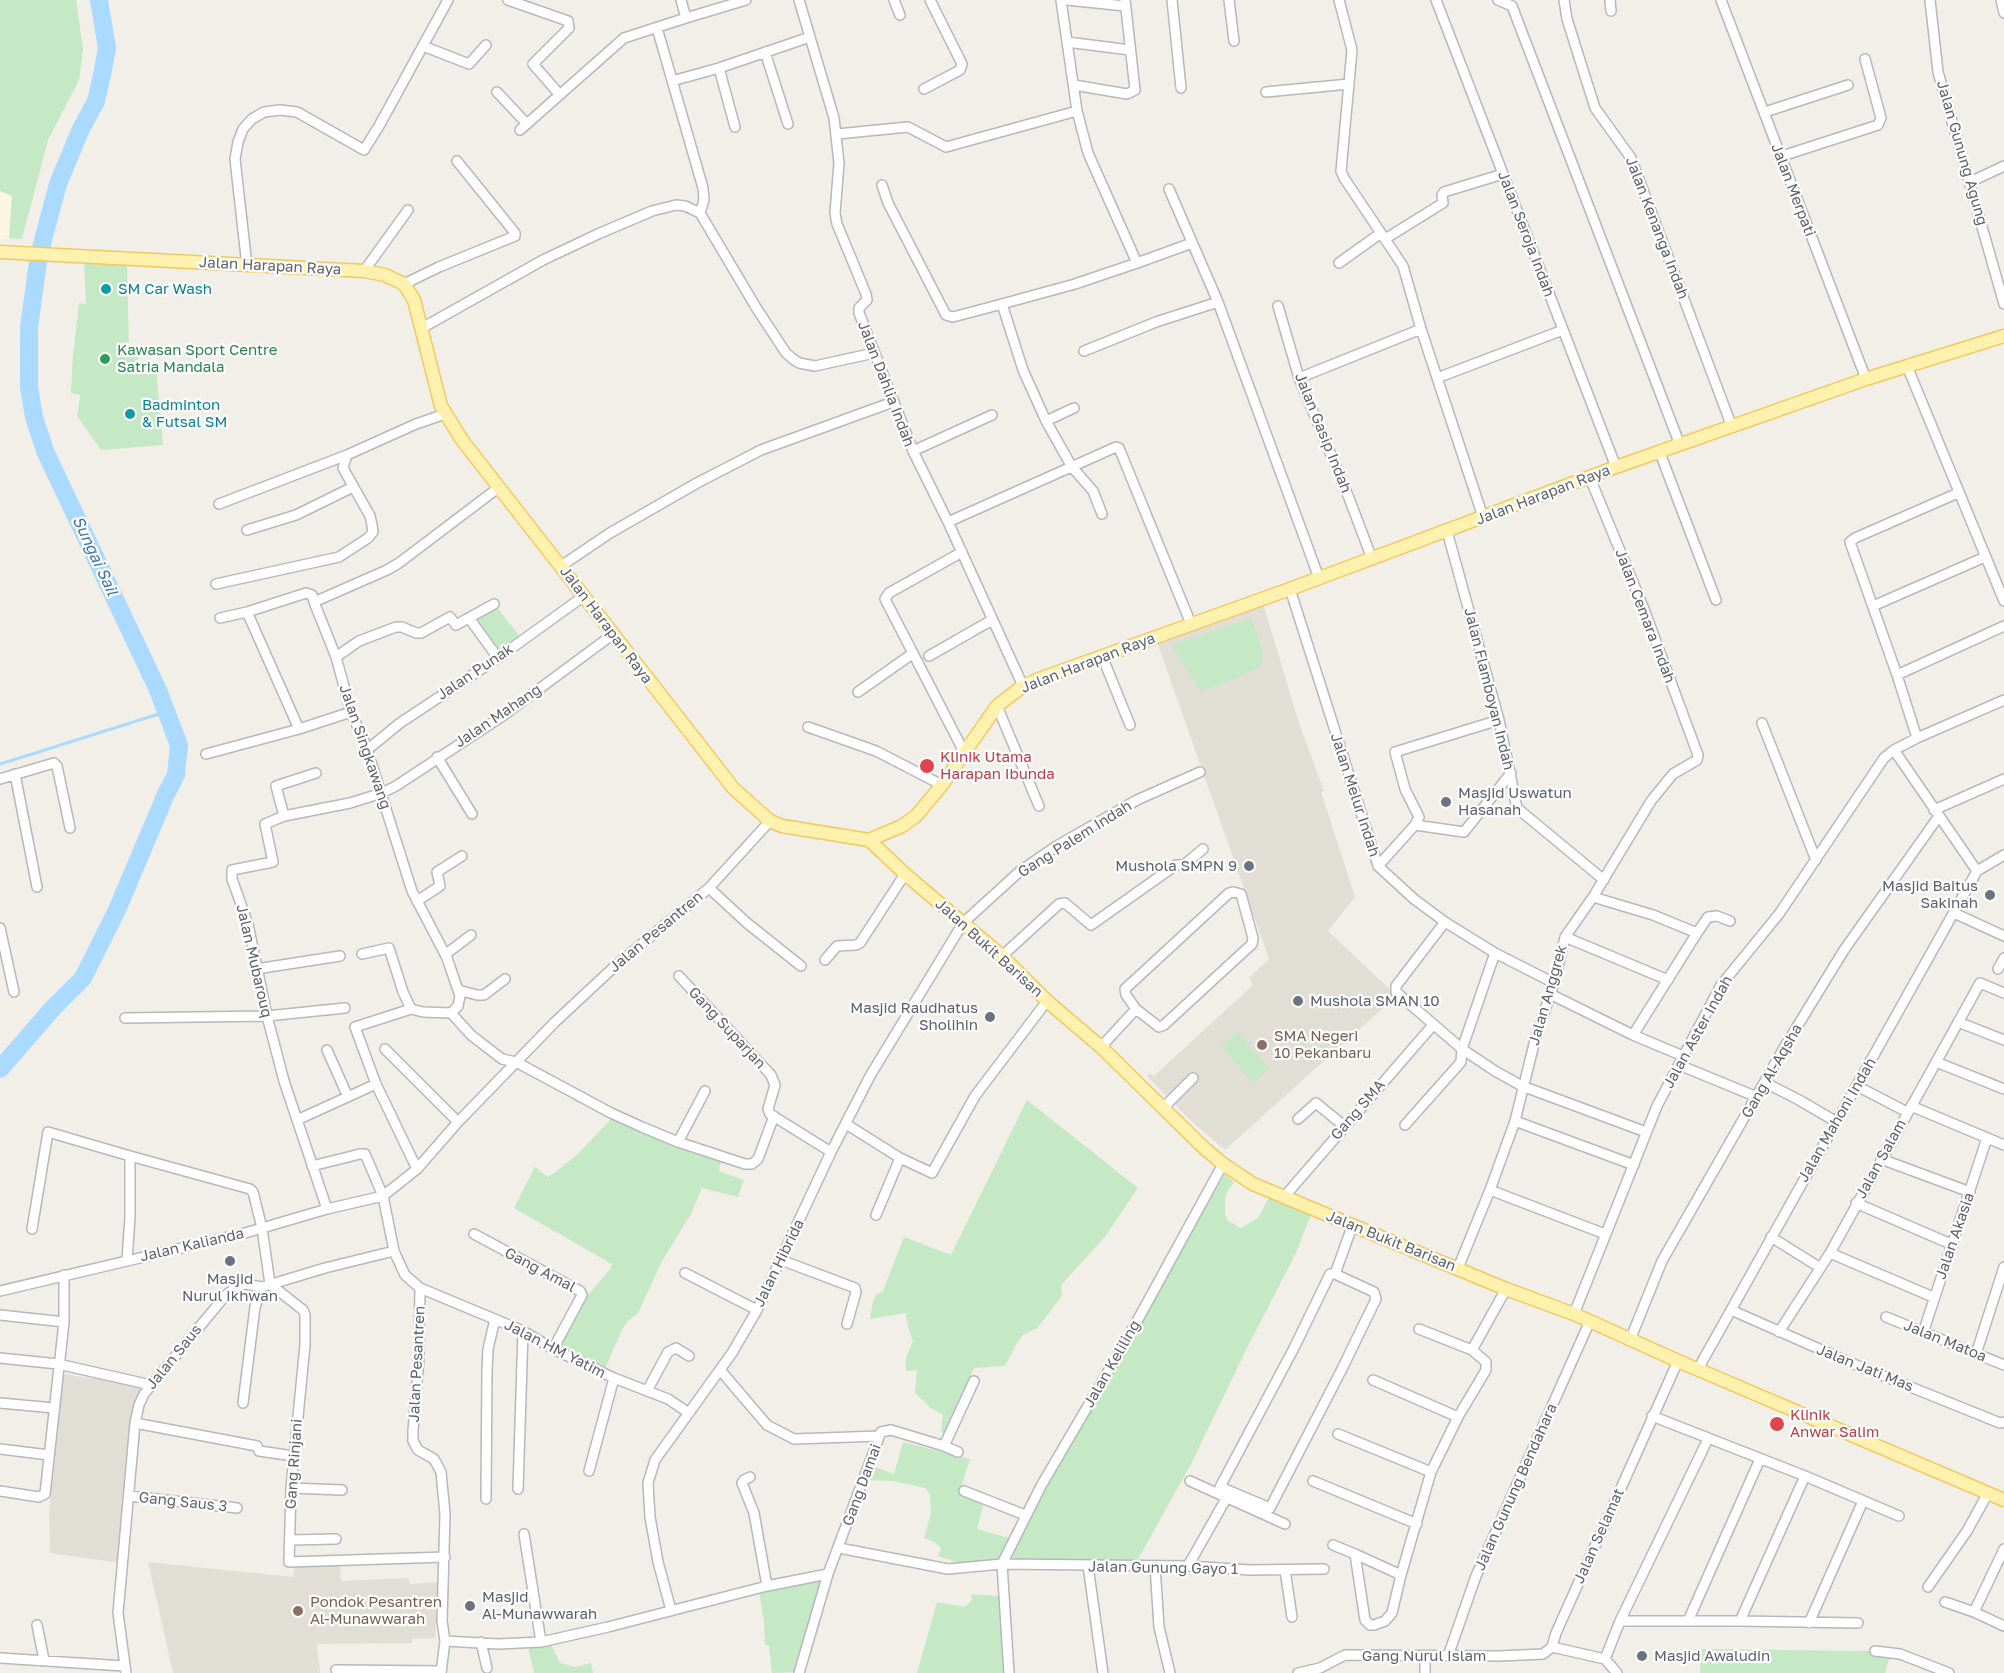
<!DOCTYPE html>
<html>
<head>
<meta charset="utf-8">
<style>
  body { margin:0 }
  canvas { display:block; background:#f1efe8 }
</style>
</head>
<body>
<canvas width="2004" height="1673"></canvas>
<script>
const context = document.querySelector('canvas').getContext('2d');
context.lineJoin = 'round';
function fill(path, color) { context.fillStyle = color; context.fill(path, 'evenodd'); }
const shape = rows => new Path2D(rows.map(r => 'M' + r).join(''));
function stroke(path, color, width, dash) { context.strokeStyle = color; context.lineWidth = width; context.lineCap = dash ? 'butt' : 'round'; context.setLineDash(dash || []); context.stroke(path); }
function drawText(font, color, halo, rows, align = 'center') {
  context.font = font + ' "Golos Text",sans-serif'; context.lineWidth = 4.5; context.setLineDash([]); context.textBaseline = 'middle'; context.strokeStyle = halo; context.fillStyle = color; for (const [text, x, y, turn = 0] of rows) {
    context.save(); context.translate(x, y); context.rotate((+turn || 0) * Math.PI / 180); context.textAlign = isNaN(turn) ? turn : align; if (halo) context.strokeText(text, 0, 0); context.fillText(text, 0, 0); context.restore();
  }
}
fill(shape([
  [0,191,12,196,9,238,0,240]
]), '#fef7e0');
fill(shape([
  [1263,603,1299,723,1324,791,1321,792,1355,897,1328,931,1399,998,1391,1005,1389,1003,1345,1042,1225,1150,1190,1120,1147,1076,1150,1073,1154,1076,1253,985,1249,978,1269,959,1157,642],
  [61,1374,145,1385,130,1424,120,1563,50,1553,49,1513],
  [148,1562,293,1577,295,1565,340,1563,341,1581,408,1578,410,1584,438,1582,435,1638,412,1639,412,1643,317,1644,320,1673,173,1673]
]), '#e1ded6');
fill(shape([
  [0,0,76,0,83,49,79,80,48,140,22,239,9,238,12,196,0,191],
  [84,261,127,262,129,352,137,352,139,363,156,367,163,445,101,450,77,416,80,395,71,393,73,355,79,303,86,304],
  [495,605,521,638,499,653,475,619],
  [1251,618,1263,652,1262,663,1259,667,1234,680,1201,690,1198,688,1172,645],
  [1237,1032,1269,1068,1253,1083,1221,1046],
  [1027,1100,1138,1188,1104,1238,1061,1285,1062,1296,1037,1328,1023,1335,1017,1343,1005,1366,974,1368,944,1434,941,1432,943,1415,931,1408,915,1393,917,1370,906,1371,906,1358,913,1341,908,1327,906,1313,870,1319,872,1305,876,1295,883,1291,904,1237,951,1255],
  [612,1118,721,1161,719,1171,744,1180,738,1197,702,1188,691,1214,662,1261,638,1313,628,1321,622,1330,604,1371,556,1349,574,1312,611,1268,612,1264,514,1208,535,1167,548,1177,558,1170,578,1154],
  [1225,1174,1234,1182,1228,1190,1225,1198,1225,1214,1228,1221,1241,1228,1258,1218,1269,1198,1311,1214,1296,1253,1248,1346,1191,1464,1136,1563,1015,1563,1012,1553,1047,1479],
  [903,1442,970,1459,960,1491,984,1503,977,1529,1009,1538,1002,1562,981,1564,959,1563,938,1556,941,1548,934,1542,924,1538,931,1514,930,1494,925,1488,893,1481,865,1480,870,1465,894,1474],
  [821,1579,821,1584,797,1672,772,1673,769,1646,765,1644,764,1623,759,1590],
  [971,1594,1000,1596,1004,1673,917,1673,937,1602,965,1607,972,1600],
  [551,1644,560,1663,575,1667,591,1663,593,1673,534,1673,528,1647],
  [1702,1649,1875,1651,1891,1653,1885,1673,1700,1673]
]), '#c5e8c5');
stroke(shape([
  [0,764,165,712]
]), '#aadaff', 3);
stroke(shape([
  [0,1069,53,1008,83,978,117,910,166,794,176,775,179,745,158,690,45,451,34,417,29,387,29,327,39,255,58,184,80,131,96,101,102,75,107,48,99,0]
]), '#aadaff', 18);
const minor = shape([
  [508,0,568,21,569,28,533,64,560,95],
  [799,0,834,118,839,163,835,213,837,224,866,294,867,300,859,308,859,313,913,451,948,522,1023,686],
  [894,0,900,15],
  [1061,0,1077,111,1088,153,1137,263,1192,243],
  [1067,0,1125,6],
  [1172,0,1181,88],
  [1229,0,1234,41],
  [1339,0,1352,50,1341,171,1344,178,1403,266,1421,329,1483,517],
  [1436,0,1616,467],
  [1498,0,1512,6,1680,445],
  [1564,0,1567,19,1595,108,1631,158,1732,427],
  [1610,0,1611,11],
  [1721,0,1866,379],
  [1930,0,1938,72,2004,304],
  [2001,0,2004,13],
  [686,18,746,0],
  [657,28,703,188,704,200,700,213],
  [1067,42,1130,50],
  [423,46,469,64,486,45],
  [765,52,788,124],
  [719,68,735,127],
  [672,81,719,68,810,37],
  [1074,85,1127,94,1135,90,1125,0],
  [924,89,960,70,962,64,930,0],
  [497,92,527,124],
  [1266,92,1349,84],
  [1765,112,1848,85],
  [520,130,624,38,686,18,681,0],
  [837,134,908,127,946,147,1077,111],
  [1779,157,1878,125,1881,118,1865,59],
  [1970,182,2004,166],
  [882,185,888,203,946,315,953,317,1002,304],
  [1169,189,1218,302,1319,578],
  [1385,239,1443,203,1442,195,1444,192,1503,174],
  [1339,263,1381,233],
  [247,266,235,159,238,142,243,129,252,119,264,112,280,110,297,112,364,150,379,126,448,0],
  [364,271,408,210],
  [404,284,439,267,515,236,515,233,457,161],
  [1278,306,1299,378,1349,498,1372,559],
  [422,328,543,260,598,234,652,211,676,205,685,206,700,213,757,309,786,353,793,359,799,363,815,366,874,353],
  [1084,351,1156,322,1218,302],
  [1907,366,2004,601],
  [1299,378,1421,329],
  [1437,378,1563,330],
  [1046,421,1074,408],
  [913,451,992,415],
  [1660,453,1716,600],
  [498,488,399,563,387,570,314,602,336,657,351,712,366,746,412,891,447,958,460,996,458,1006,451,1013,471,1035,502,1059,516,1062,611,1113,642,1127,678,1142,745,1164,752,1164,758,1159,774,1116],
  [219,504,347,455],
  [1102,514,1093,491,1072,467,1046,421,1023,370,1002,304,1075,284,1137,263],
  [948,522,1116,447,1119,448,1191,624],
  [247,530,296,515,353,487],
  [1447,531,1499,720,1517,808,1604,880],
  [962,552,889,593,885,599,964,752],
  [561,566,610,533,697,483,761,450,893,402],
  [216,584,339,557,368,538,373,532,372,525,370,516,343,468,347,455,416,424,445,414],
  [1290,589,1378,866,1414,899,1445,922,1495,953,1554,983],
  [1873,606,1985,557],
  [247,612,299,729],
  [220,618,247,612,306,593,312,595,314,602],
  [469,618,498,658],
  [929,656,992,620],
  [1102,656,1130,725],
  [336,657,359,641,396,627,402,627,416,633,421,633,450,617,456,625,494,604],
  [1897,675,2004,626],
  [858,692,912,654],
  [997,706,1039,806],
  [1762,723,1816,860],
  [808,727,876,751,942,785],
  [1917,738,1897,675,1850,542,1855,538,1958,493],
  [367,750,400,723,498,658,584,596],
  [1894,750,1977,871],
  [206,754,299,729,351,712],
  [437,757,472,814],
  [15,774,37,887],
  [0,779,54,763,57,766,70,828],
  [1934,810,2004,779],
  [284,816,276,786,316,773],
  [1415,825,1419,817,1405,789,1395,752,1499,720],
  [1378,866,1415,825,1464,832,1511,773],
  [1977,871,2004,855],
  [709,888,747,923,801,966],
  [1233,892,1241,894,1253,938,1252,944,1164,1025,1159,1027,1136,1009,1126,995,1125,989,1229,893,1233,892],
  [1593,897,1653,915,1697,933,1633,1035],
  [417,901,440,886,437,872,462,856],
  [1954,913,2004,936],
  [1445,922,1396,986,1396,992,1462,1049,1495,1071,1522,1086,1646,1132],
  [0,928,14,992],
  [1697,933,1708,917,1717,916,1730,921],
  [1565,937,1668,980],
  [362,954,389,948,403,992,411,1009,423,1012,451,1013],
  [446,954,471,935],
  [1002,956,1059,904,1065,903,1091,925,1176,865,1184,865,1203,849],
  [825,960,837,946,856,945,860,943,905,874],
  [256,969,340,956],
  [1998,969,2004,958],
  [679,976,771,1075,775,1085,768,1109,770,1114,831,1152],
  [458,990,477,995,484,995,505,979],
  [1550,994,1633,1035,1683,1056],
  [411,1009,355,1027,376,1084,417,1169],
  [125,1018,267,1016,345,1008],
  [1958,1022,2004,1040],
  [1101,1047,1136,1009],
  [385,1049,458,1122],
  [327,1050,348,1097],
  [1936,1062,2004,1089],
  [1679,1065,1757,1097],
  [1766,1083,1799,1100,1835,1121],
  [1857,1086,1907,1112],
  [1911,1106,2004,1145],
  [1164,1107,1193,1078],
  [1298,1119,1316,1103,1344,1126],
  [297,1120,376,1084],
  [1515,1121,1634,1165],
  [846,1124,900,1158,932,1173,975,1096,1047,1001],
  [1405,1125,1461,1062,1462,1049,1495,953],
  [678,1142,705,1091],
  [130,1156,250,1189,253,1192,262,1228,270,1284,303,1310,305,1315,305,1345,291,1488,289,1562,445,1557],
  [1881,1159,1970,1192],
  [312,1166,360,1154,365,1154,383,1196,394,1251,405,1275,420,1288,419,1358,413,1431,413,1441,418,1450,434,1459,441,1472,445,1514,442,1621,445,1641,441,1673],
  [1490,1190,1605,1234],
  [1284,1197,1433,1025],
  [1856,1203,1953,1245],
  [327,1209,284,1081,267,1016,248,924,232,879,232,870,273,862,265,824,284,816,350,803,382,793,396,786,504,715,612,635],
  [876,1215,900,1158],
  [32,1229,48,1132,130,1156,130,1217,127,1260],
  [474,1234,580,1291,582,1295,553,1349],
  [1771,1237,1819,1267],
  [1830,1253,1933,1297],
  [781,1260,855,1288,856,1292,847,1324],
  [1458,1268,1490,1190,1515,1121,1535,1040,1554,983,1565,937,1593,897,1651,801,1673,774,1697,760,1698,755,1644,609,1590,478],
  [685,1273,757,1310],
  [1330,1274,1335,1274,1374,1292,1376,1299,1342,1369,1270,1508,1220,1487,1294,1348,1330,1274],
  [1335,1274,1353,1224],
  [420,1288,523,1331,553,1349,614,1378,668,1399,689,1413],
  [0,1291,245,1233,327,1209,383,1196,417,1169,458,1122,555,1022,614,967,709,888,770,821],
  [1731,1310,1851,1363,2000,1423,2004,1422],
  [1574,1314,1657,1106,1721,985,1779,914,1884,758,1894,750,1917,738,2004,700],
  [0,1315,64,1322],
  [1886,1317,2004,1365],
  [1419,1329,1472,1350],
  [1779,1332,1830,1253,1980,983,2004,993],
  [1923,1333,1987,1138],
  [1630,1340,1662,1261,1784,1048,1844,950,1939,816],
  [1976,1354,2004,1267],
  [0,1358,58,1364,151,1385],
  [1698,1369,1977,871],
  [721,1371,767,1425,794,1439,879,1436],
  [1373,1380,1458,1417],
  [647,1391,668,1352,676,1348,689,1356],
  [0,1403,54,1408],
  [243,1403,255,1307,262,1287],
  [1652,1416,1805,1476,1899,1516],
  [135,1423,257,1446,259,1451,294,1456],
  [1338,1434,1431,1472],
  [944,1446,974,1381],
  [0,1449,49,1455],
  [589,1471,614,1378],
  [750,1477,744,1480,742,1483,754,1513,767,1586],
  [1190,1481,1285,1524],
  [1313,1481,1417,1524],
  [291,1488,342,1490],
  [518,1489,523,1331],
  [0,1491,39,1497,45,1494,64,1322,64,1275],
  [964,1491,1025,1515],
  [129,1496,237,1508],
  [486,1499,487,1370,488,1349,495,1319],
  [524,1534,541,1642],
  [290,1540,336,1539],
  [1333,1545,1355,1554,1365,1620,1370,1625,1374,1625,1385,1621,1392,1613,1401,1575,1431,1472,1458,1417,1486,1370,1486,1362,1472,1350,1506,1289],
  [839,1548,948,1569,1002,1564,1188,1566,1250,1570,1324,1569],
  [1355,1554,1401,1575],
  [1088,1566,1103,1673],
  [1155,1566,1159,1627,1170,1673],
  [1188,1566,1227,1497],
  [1285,1570,1292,1617],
  [1928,1587,1967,1531,1988,1493],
  [1945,1602,1974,1612,2004,1626],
  [671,1610,658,1562,650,1517,648,1483,655,1460,732,1353,757,1310,831,1152,870,1076,963,923,1019,872,1055,847,1137,800,1200,772],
  [1974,1612,2004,1549],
  [1620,1621,1740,1621,1858,1623],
  [1688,1621,1760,1459],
  [1740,1621,1805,1476],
  [1809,1623,1863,1501],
  [37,1625,44,1660],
  [445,1641,498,1644,541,1642,608,1627,767,1586,828,1574],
  [481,1642,487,1668],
  [1875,1651,1900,1654,1949,1673],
  [1448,1656,1476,1576,1590,1321],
  [0,1658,124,1666],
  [1605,1659,1620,1621,1708,1439],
  [336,1670,441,1671],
  [126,1673,118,1613,135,1423,139,1405,144,1394,225,1296,237,1286,245,1284,262,1287,325,1268,394,1251],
  [799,1673,828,1574,881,1432,891,1430,944,1446,958,1452],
  [1009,1673,1002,1564,1041,1486,1130,1334,1223,1164],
  [1298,1673,1320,1668,1345,1655,1499,1656,1543,1654,1552,1647],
  [1425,1673,1425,1656],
  [1617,1673,1605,1659,1552,1647,1556,1633,1678,1361]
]);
const major = shape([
  [0,252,364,271,385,275,404,284,414,300,441,406,462,440,734,789,770,821,782,826,869,840,902,826,916,816,942,785,997,706,1023,686,1039,679,1290,589,1616,467,1866,379,2004,336],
  [869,840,905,874,1002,956,1047,1001,1101,1047,1204,1148,1223,1164,1253,1184,1506,1289,1574,1314,1678,1361,2004,1500]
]);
stroke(minor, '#b5b8bc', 12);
stroke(major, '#f2c960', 15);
stroke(minor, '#fff', 9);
stroke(major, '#fff2af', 12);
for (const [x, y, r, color] of [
  [106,289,6,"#0f9aa8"],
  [105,359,6,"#2e9e5b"],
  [130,414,6,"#0f9aa8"],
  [927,766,8,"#e0444e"],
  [1446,802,6,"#6b7280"],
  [1249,866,6,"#6b7280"],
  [1990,895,6,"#6b7280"],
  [1298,1001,6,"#6b7280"],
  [990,1017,6,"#6b7280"],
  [1262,1045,6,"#8d6e63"],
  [230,1261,6,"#6b7280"],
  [1777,1424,8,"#e0444e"],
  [470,1606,6,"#6b7280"],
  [298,1611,6,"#8d6e63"],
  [1642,1656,6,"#6b7280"]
]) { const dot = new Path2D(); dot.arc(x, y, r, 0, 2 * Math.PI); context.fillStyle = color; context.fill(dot); stroke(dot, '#fff', 2); }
drawText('15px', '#5f6368', '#fff', [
  ["Jalan Gunung Agung",1962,153,74],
  ["Jalan Merpati",1793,190,69],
  ["Jalan Kenanga Indah",1657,228,69],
  ["Jalan Seroja Indah",1526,234,69],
  ["Jalan Harapan Raya",270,266,3],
  ["Jalan Dahlia Indah",886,384,69],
  ["Jalan Gasip Indah",1323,433,68],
  ["Jalan Harapan Raya",1543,495,-21],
  ["Jalan Cemara Indah",1645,616,69],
  ["Jalan Harapan Raya",606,625,53],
  ["Jalan Harapan Raya",1088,663,-21],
  ["Jalan Punak",475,672,-34],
  ["Jalan Flamboyan Indah",1489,689,76],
  ["Jalan Mahang",498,716,-34],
  ["Jalan Singkawang",365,747,71],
  ["Jalan Melur Indah",1355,795,72],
  ["Gang Palem Indah",1075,839,-32],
  ["Jalan Pesantren",656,932,-40],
  ["Jalan Bukit Barisan",989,948,42],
  ["Jalan Mubarouq",254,961,77],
  ["Jalan Anggrek",1548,995,-74],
  ["Gang Suparjan",727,1028,47],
  ["Jalan Aster Indah",1698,1032,-61],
  ["Gang Al-Aqsha",1772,1071,-60],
  ["Gang SMA",1358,1110,-49],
  ["Jalan Mahoni Indah",1837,1120,-60],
  ["Jalan Salam",1881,1159,-61],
  ["Jalan Akasia",1955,1236,-71],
  ["Jalan Bukit Barisan",1391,1241,22],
  ["Jalan Kalianda",192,1245,-13],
  ["Jalan Hibrida",779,1263,-64],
  ["Gang Amal",540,1270,28],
  ["Jalan Matoa",1945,1341,22],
  ["Jalan HM Yatim",555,1349,27],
  ["Jalan Saus",174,1357,-51],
  ["Jalan Pesantren",417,1364,-87],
  ["Jalan Keliling",1112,1364,-60],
  ["Jalan Jati Mas",1865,1368,22],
  ["Gang Rinjani",294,1464,-86],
  ["Gang Damai",862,1485,-70],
  ["Jalan Gunung Bendahara",1516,1487,-66],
  ["Gang Saus 3",183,1502,6],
  ["Jalan Selamat",1599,1536,-66],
  ["Jalan Gunung Gayo 1",1163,1568,1],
  ["Gang Nurul Islam",1424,1656]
]);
drawText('15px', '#0d838f', '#fff', [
  ["SM Car Wash",118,289],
  ["Badminton",142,405],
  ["& Futsal SM",142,422]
], 'left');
drawText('15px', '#27864d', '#fff', [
  ["Kawasan Sport Centre",117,350],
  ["Satria Mandala",117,367]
], 'left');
drawText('15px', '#be3a42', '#fff', [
  ["Klinik Utama",940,757],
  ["Harapan Ibunda",940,774],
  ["Klinik",1790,1415],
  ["Anwar Salim",1790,1432]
], 'left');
drawText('15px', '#5b616d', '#fff', [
  ["Masjid Uswatun",1458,793],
  ["Hasanah",1458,810],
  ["Mushola SMPN 9",1237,866,"right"],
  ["Masjid Baitus",1978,886,"right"],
  ["Sakinah",1978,903,"right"],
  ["Mushola SMAN 10",1310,1001],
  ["Masjid Raudhatus",978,1008,"right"],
  ["Sholihin",978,1025,"right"],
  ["Masjid",230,1279,"center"],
  ["Nurul Ikhwan",230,1296,"center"],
  ["Masjid",482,1597],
  ["Al-Munawwarah",482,1614],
  ["Masjid Awaludin",1654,1656]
], 'left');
drawText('15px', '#785e54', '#fff', [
  ["SMA Negeri",1274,1036],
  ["10 Pekanbaru",1274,1053],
  ["Pondok Pesantren",310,1602],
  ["Al-Munawwarah",310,1619]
], 'left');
drawText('italic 16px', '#4174aa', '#fff', [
  ["Sungai Sail",95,556,65]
]);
</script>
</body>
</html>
